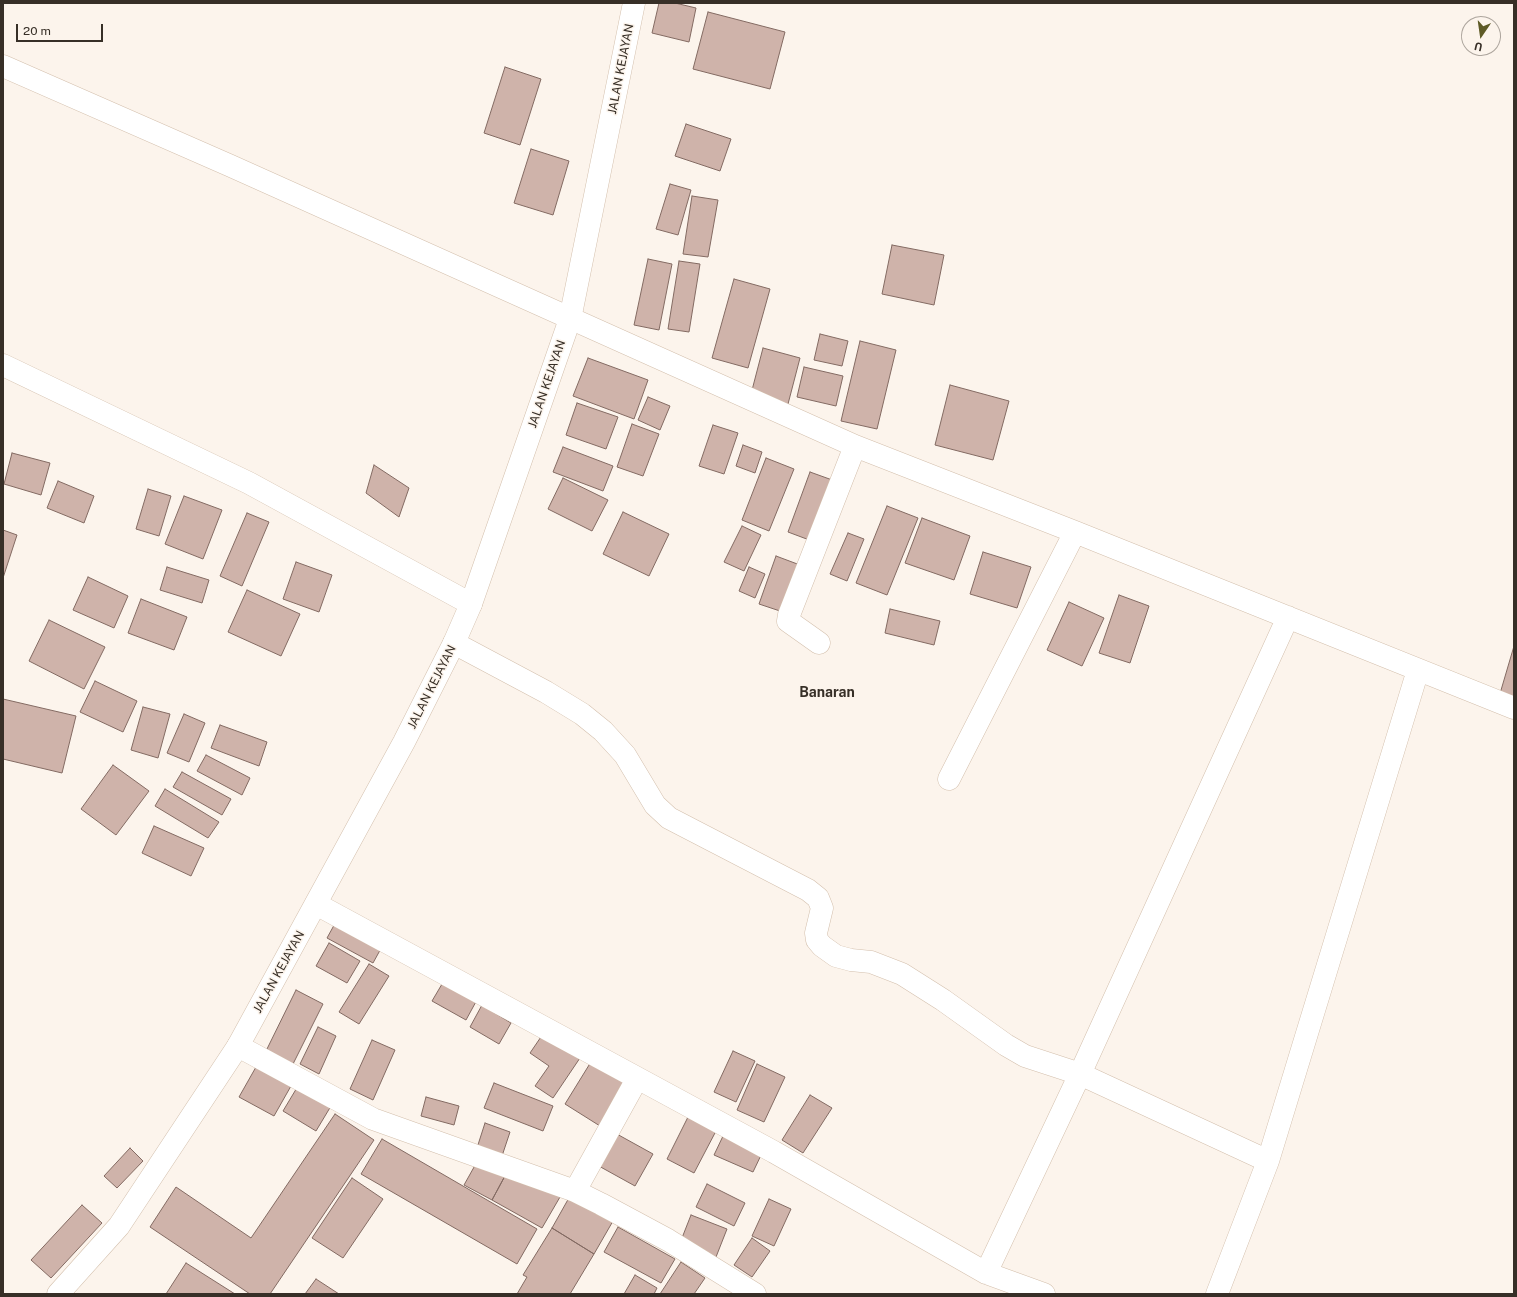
<!DOCTYPE html>
<html>
<head>
<meta charset="utf-8">
<style>
  body { margin:0 }
  #map { position:relative; width:1517px; height:1297px; overflow:hidden; background:#fcf4ec; font-family:"Public Sans",sans-serif }
  canvas { display:block }
  .frame { position:absolute; inset:0; border:4px solid #372f27; pointer-events:none }
  .north { position:absolute; left:1461px; top:16px; width:40px; height:40px; box-sizing:border-box; background:#fcf4ec; border:1px solid #ada59d; border-radius:50%; rotate:193deg; font-size:11px; font-weight:700; line-height:16px; text-align:center; color:#372f27 }
  .north::after { content:''; display:block; margin:auto; width:14px; height:18px; background:#5e5a26; clip-path:polygon(50% 0,100% 100%,50% 72%,0 100%) }
  .scale { position:absolute; left:16px; top:24px; width:87px; height:18px; box-sizing:border-box; border:2px solid #372f27; border-top:0; padding-left:5px; font-size:12px; line-height:14px; white-space:nowrap; color:#372f27; -webkit-text-stroke:3px #fcf4ec; paint-order:stroke }
</style>
</head>
<body>
<div id="map">
<canvas width="1517" height="1297"></canvas>
<div class="frame"></div>
<div class="north">U</div>
<div class="scale">20 m</div>
</div>
<script>
const context = document.querySelector('canvas').getContext('2d');
context.lineJoin = 'round';
function fill(path, color) { context.fillStyle = color; context.fill(path, 'evenodd'); }
const shape = rows => new Path2D(rows.map(r => 'M' + r).join(''));
function stroke(path, color, width, dash) { context.strokeStyle = color; context.lineWidth = width; context.lineCap = dash ? 'butt' : 'round'; context.setLineDash(dash || []); context.stroke(path); }
function drawText(font, color, halo, rows, align = 'center') {
  context.font = font + ' "Public Sans",sans-serif'; context.lineWidth = 3; context.setLineDash([]); context.textBaseline = 'middle'; context.strokeStyle = halo; context.fillStyle = color; for (const [text, x, y, turn = 0] of rows) {
    context.save(); context.translate(x, y); context.rotate((+turn || 0) * Math.PI / 180); context.textAlign = isNaN(turn) ? turn : align; if (halo) context.strokeText(text, 0, 0); context.fillText(text, 0, 0); context.restore();
  }
}
const building = shape([
  [659,3,675,3,696,8,689,42,652,33,659,3],
  [708,12,785,32,770,89,693,69,708,12],
  [505,67,541,79,520,145,484,133,505,67],
  [686,124,731,139,720,171,675,156,686,124],
  [531,149,569,161,553,215,514,203,531,149],
  [670,184,691,190,678,235,656,229,670,184],
  [692,196,718,200,708,257,683,254,692,196],
  [892,245,944,255,934,305,882,294,892,245],
  [648,259,672,264,659,330,634,325,648,259],
  [679,261,700,264,689,332,668,329,679,261],
  [734,279,770,289,748,368,712,358,734,279],
  [820,334,848,341,842,366,814,360,820,334],
  [860,341,896,350,877,429,841,421,860,341],
  [763,348,800,358,788,404,751,394,763,348],
  [588,358,648,380,634,419,573,396,588,358],
  [804,367,843,376,836,406,797,397,804,367],
  [950,385,1009,401,993,460,935,445,950,385],
  [648,397,670,406,660,430,638,420,648,397],
  [577,403,618,417,606,449,566,435,577,403],
  [632,424,659,434,643,476,617,467,632,424],
  [713,425,738,433,724,474,699,466,713,425],
  [743,445,762,452,755,473,736,466,743,445],
  [563,447,613,466,603,491,553,472,563,447],
  [12,453,50,463,41,495,4,484,12,453],
  [766,458,794,469,769,531,742,520,766,458],
  [374,465,409,488,399,517,366,493,374,465],
  [810,472,835,481,812,541,788,532,810,472],
  [563,478,608,500,592,531,548,509,563,478],
  [58,481,94,496,84,523,47,508,58,481],
  [148,489,171,496,159,536,136,529,148,489],
  [184,496,222,510,203,559,165,544,184,496],
  [887,506,918,518,887,595,856,583,887,506],
  [623,512,669,534,649,576,603,554,623,512],
  [247,513,269,522,242,586,220,576,247,513],
  [922,518,970,536,954,580,905,563,922,518],
  [742,526,761,535,744,571,724,562,742,526],
  [3,530,17,535,3,578,3,530],
  [848,533,864,539,847,581,830,574,848,533],
  [983,552,1031,567,1017,608,970,594,983,552],
  [776,556,800,565,783,612,759,604,776,556],
  [296,562,332,575,319,612,283,599,296,562],
  [167,567,209,580,202,603,160,590,167,567],
  [749,567,765,574,755,598,739,591,749,567],
  [88,577,128,596,114,628,73,610,88,577],
  [247,590,300,614,281,656,228,632,247,590],
  [1119,595,1149,606,1130,663,1099,653,1119,595],
  [141,599,187,617,174,650,128,633,141,599],
  [1069,602,1104,618,1082,666,1047,650,1069,602],
  [890,609,940,621,934,645,885,633,890,609],
  [49,620,105,647,84,689,29,661,49,620],
  [1514,646,1514,702,1499,697,1514,646],
  [95,681,137,701,123,732,80,712,95,681],
  [3,699,76,716,62,773,3,759,3,699],
  [143,707,170,714,158,758,131,750,143,707],
  [184,714,205,723,189,762,167,753,184,714],
  [220,725,267,742,259,766,211,748,220,725],
  [206,755,250,778,242,795,197,771,206,755],
  [113,765,149,791,116,835,81,809,113,765],
  [182,772,231,799,222,815,173,787,182,772],
  [165,789,219,822,208,838,155,806,165,789],
  [154,826,204,848,191,876,142,853,154,826],
  [338,918,384,943,373,963,327,938,338,918],
  [329,943,360,961,347,983,316,966,329,943],
  [369,964,389,976,359,1024,339,1012,369,964],
  [445,979,478,998,466,1020,432,1001,445,979],
  [296,990,323,1004,292,1066,265,1053,296,990],
  [482,1005,511,1023,499,1044,470,1027,482,1005],
  [318,1027,336,1036,319,1074,300,1064,318,1027],
  [545,1031,582,1055,553,1098,535,1086,549,1066,530,1053,545,1031],
  [372,1040,395,1050,373,1100,350,1089,372,1040],
  [733,1051,755,1061,736,1102,714,1092,733,1051],
  [594,1057,629,1078,600,1126,565,1104,594,1057],
  [757,1064,785,1077,764,1122,737,1110,757,1064],
  [256,1067,291,1086,274,1116,239,1097,256,1067],
  [494,1083,553,1106,543,1131,484,1108,494,1083],
  [298,1086,331,1106,316,1131,283,1111,298,1086],
  [810,1095,832,1108,803,1153,782,1140,810,1095],
  [426,1097,459,1106,454,1125,421,1116,426,1097],
  [335,1114,374,1140,270,1294,250,1294,150,1227,176,1187,251,1238,335,1114],
  [688,1117,716,1131,694,1173,667,1159,688,1117],
  [485,1123,510,1132,501,1159,476,1151,485,1123],
  [615,1133,653,1154,635,1186,597,1165,615,1133],
  [724,1134,763,1151,753,1172,714,1155,724,1134],
  [382,1139,537,1229,517,1264,361,1174,382,1139],
  [130,1148,143,1161,117,1188,104,1176,130,1148],
  [478,1160,506,1174,492,1200,464,1185,478,1160],
  [506,1174,560,1197,542,1228,492,1200,506,1174],
  [352,1178,383,1199,343,1258,312,1238,352,1178],
  [707,1184,745,1203,734,1226,696,1207,707,1184],
  [570,1196,613,1221,594,1254,552,1228,570,1196],
  [769,1199,791,1209,774,1246,752,1236,769,1199],
  [82,1205,102,1223,51,1278,31,1260,82,1205],
  [691,1215,727,1229,716,1257,680,1243,691,1215],
  [618,1227,675,1259,661,1283,604,1252,618,1227],
  [552,1228,594,1254,570,1294,517,1294,527,1277,523,1275,552,1228],
  [752,1238,770,1251,752,1277,734,1265,752,1238],
  [681,1262,705,1278,694,1294,660,1294,681,1262],
  [186,1263,235,1294,166,1294,186,1263],
  [635,1275,657,1288,654,1294,624,1294,635,1275],
  [316,1279,339,1294,305,1294,316,1279]
]);
fill(building, '#cfb3aa');
stroke(building, '#836a62', 1);
const street = shape([
  [3,66,231,166,855,446,1075,532,1514,708],
  [3,365,249,483,471,604],
  [454,643,546,692,582,714,603,731,625,755,655,805,669,818,808,890,818,898,822,908,816,933,817,940,822,946,836,956,851,960,871,962,902,974,943,1000,1006,1045,1025,1056,1080,1074,1268,1161],
  [819,643,788,621,789,615,855,446],
  [949,779,1075,532],
  [316,904,774,1152,986,1273,1044,1294],
  [238,1046,373,1119,575,1191,601,1204,668,1240,755,1294],
  [575,1191,637,1079],
  [986,1273,1080,1074,1288,617],
  [1217,1294,1268,1161,1418,670]
]);
const secondary = shape([
  [58,1294,119,1226,238,1046,404,742,454,643,471,604,570,319,634,3]
]);
stroke(street, '#d3bfac', 23);
stroke(secondary, '#d3bfac', 23);
stroke(street, '#fff', 22);
stroke(secondary, '#fff', 22);
drawText('12px', '#372f27', '#fcf4ec', [
  ["JALAN KEJAYAN",621,69,-79],
  ["JALAN KEJAYAN",547,384,-71],
  ["JALAN KEJAYAN",432,687,-63],
  ["JALAN KEJAYAN",279,972,-61]
]);
drawText('bold 14px', '#372f27', '#fcf4ec', [
  ["Banaran",827,693]
]);
</script>
</body>
</html>
